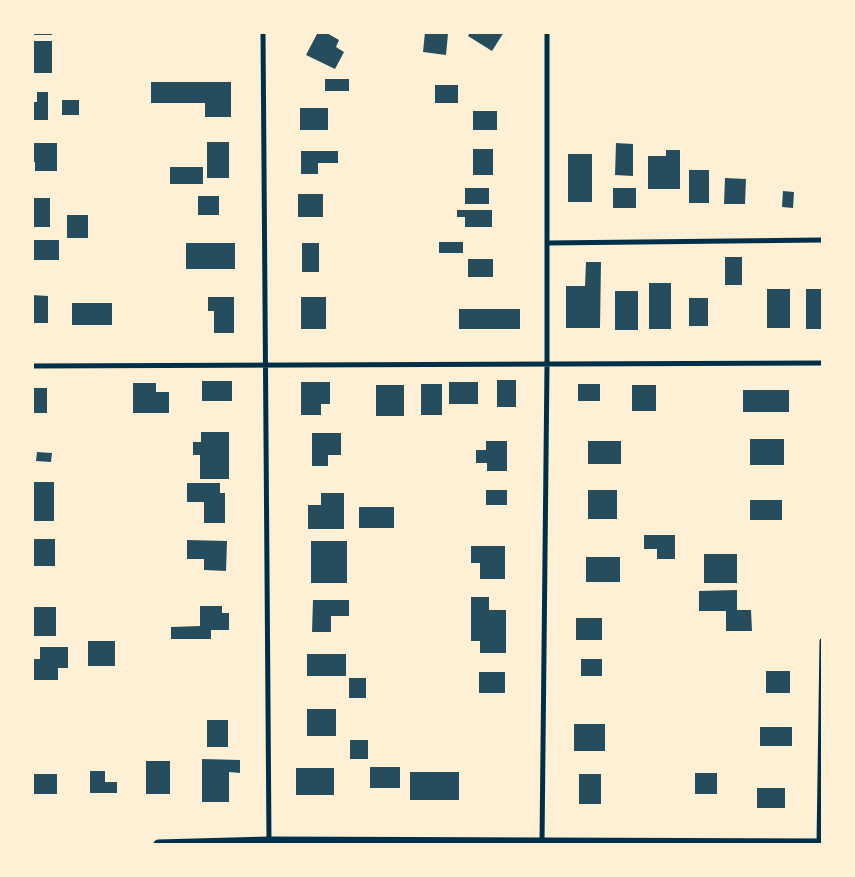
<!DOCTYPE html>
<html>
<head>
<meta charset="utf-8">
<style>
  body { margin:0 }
  #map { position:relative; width:855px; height:877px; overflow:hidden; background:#fdf0d5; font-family:Raleway,sans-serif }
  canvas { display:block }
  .frame { position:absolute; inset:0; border:34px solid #fdf0d5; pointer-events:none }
</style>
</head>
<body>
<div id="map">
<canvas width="855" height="877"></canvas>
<div class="frame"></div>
</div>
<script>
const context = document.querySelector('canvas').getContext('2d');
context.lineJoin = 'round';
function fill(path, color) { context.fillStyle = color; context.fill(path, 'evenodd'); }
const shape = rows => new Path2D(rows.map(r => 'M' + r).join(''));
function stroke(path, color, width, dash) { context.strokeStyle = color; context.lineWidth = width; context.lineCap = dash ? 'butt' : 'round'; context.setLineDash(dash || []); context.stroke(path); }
fill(shape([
  [32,32,52,32,52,35,32,35],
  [318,32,325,32,339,40,336,47,344,52,335,69,306,55],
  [425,32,448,34,446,55,423,52],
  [470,32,504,32,492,51,468,36],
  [32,41,52,41,52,73,32,73],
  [325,79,349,79,349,91,325,91],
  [151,82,231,82,231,117,205,117,205,103,151,103],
  [435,85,458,85,458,103,435,103],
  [37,92,48,92,48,120,32,120,32,102,37,102],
  [62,100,79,100,79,115,62,115],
  [300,108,328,108,328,130,300,130],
  [473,111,497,111,497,130,473,130],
  [207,142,229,142,229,178,207,178],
  [32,143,57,143,57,171,35,171,35,162,32,162],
  [616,143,633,144,633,176,615,175],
  [473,149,493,149,493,175,473,175],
  [666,150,680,150,680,189,648,189,648,156,666,156],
  [301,151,338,151,338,163,318,163,318,174,301,174],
  [568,154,592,154,592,202,568,202],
  [170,167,203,167,203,184,170,184],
  [689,170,709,170,709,203,689,203],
  [725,178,746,179,745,204,724,204],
  [465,188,489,188,489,204,465,204],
  [613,188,636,188,636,208,613,208],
  [783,191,794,192,793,208,782,207],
  [298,194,323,194,323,217,298,217],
  [198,196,219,196,219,215,198,215],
  [32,198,50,198,50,227,32,227],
  [457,210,492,210,492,227,465,227,465,217,457,217],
  [67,215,88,215,88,238,67,238],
  [32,240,59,240,59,260,32,260],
  [439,242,463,242,463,253,439,253],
  [186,243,235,243,235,269,186,269],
  [302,243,319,243,319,272,302,272],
  [725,257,742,257,742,285,725,285],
  [468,259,493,259,493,277,468,277],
  [586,262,601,262,600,328,566,328,566,286,585,286],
  [649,283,671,283,671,329,649,329],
  [767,289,790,289,790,328,767,328],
  [806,289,822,289,822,329,806,329],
  [615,291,638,291,638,330,615,330],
  [32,295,48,296,48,323,32,323],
  [208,297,234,297,234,333,214,333,214,311,208,311],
  [301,297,326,297,326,329,301,329],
  [689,298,708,298,708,326,689,326],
  [72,303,112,303,112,325,72,325],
  [459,309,520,309,520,329,459,329],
  [497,380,516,380,516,407,497,407],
  [202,381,232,381,232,401,202,401],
  [301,382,330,382,330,404,321,404,321,415,301,415],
  [449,382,478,382,478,404,449,404],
  [133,383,156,383,156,392,169,392,169,413,133,413],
  [421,384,442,384,442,415,421,415],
  [578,384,600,384,600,401,578,401],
  [376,385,404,385,404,416,376,416],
  [632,385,656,385,656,411,632,411],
  [32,388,47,388,47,413,32,413],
  [743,390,789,390,789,412,743,412],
  [201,432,229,432,229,479,200,479,200,455,193,455,193,442,201,442],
  [312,433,341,433,341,455,328,455,328,466,312,466],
  [750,439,784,439,784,465,750,465],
  [486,441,507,441,507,471,487,471,487,463,476,463,476,450,486,450],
  [588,441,621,441,621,464,588,464],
  [37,452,52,453,51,462,36,461],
  [32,482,54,482,54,521,32,521],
  [187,483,220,483,220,493,225,493,225,523,204,523,204,502,187,502],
  [486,490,507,490,507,505,486,505],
  [588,490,617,490,617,519,588,519],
  [321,493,344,493,344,529,308,529,308,505,321,505],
  [750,500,782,500,782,520,750,520],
  [359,507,394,507,394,528,359,528],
  [644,535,675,535,675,559,657,559,657,549,644,549],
  [32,539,55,539,55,566,32,566],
  [187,540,227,541,226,571,204,570,204,559,187,559],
  [311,541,347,541,347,583,311,583],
  [471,546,505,546,505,579,480,579,480,563,471,563],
  [704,554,737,554,737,583,704,583],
  [586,557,620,557,620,582,586,582],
  [737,590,737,610,751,610,752,631,726,631,726,611,699,611,699,591],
  [471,597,489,597,489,610,506,610,506,653,480,653,480,641,471,641],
  [313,600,349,600,349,616,331,616,331,632,312,632],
  [200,606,222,606,222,613,229,613,229,630,211,630,211,639,171,639,171,627,200,626],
  [32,607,56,607,56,636,32,636],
  [576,618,602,618,602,640,576,640],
  [88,641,115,641,115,666,88,666],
  [40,647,68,647,68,668,58,668,58,680,32,680,32,659,40,659],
  [307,654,346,654,346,676,307,676],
  [581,659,602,659,602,676,581,676],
  [766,671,790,671,790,693,766,693],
  [479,672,505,672,505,693,479,693],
  [349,678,366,678,366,698,349,698],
  [307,709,336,709,336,736,307,736],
  [207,720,228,720,228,747,207,747],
  [574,724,605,724,605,751,574,751],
  [760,727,792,727,792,746,760,746],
  [350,740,368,740,368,759,350,759],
  [202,759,240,760,240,773,229,772,229,802,202,802],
  [146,761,170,761,170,794,146,794],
  [370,767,400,767,400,788,370,788],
  [296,768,334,768,334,795,296,795],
  [90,771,105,771,105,782,117,782,117,793,90,793],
  [410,772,459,772,459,800,410,800],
  [695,773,717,773,717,794,695,794],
  [34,774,57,774,57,794,34,794],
  [579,774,601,774,601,804,579,804],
  [757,788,785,788,785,808,757,808]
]), '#264d5e');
stroke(shape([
  [263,32,269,841],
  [547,243,822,240],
  [32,366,822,363],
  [542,842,547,365,547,32],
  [819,843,822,641]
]), '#003049', 5);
stroke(shape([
  [158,844,269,841,822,843]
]), '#003049', 9);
</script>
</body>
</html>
